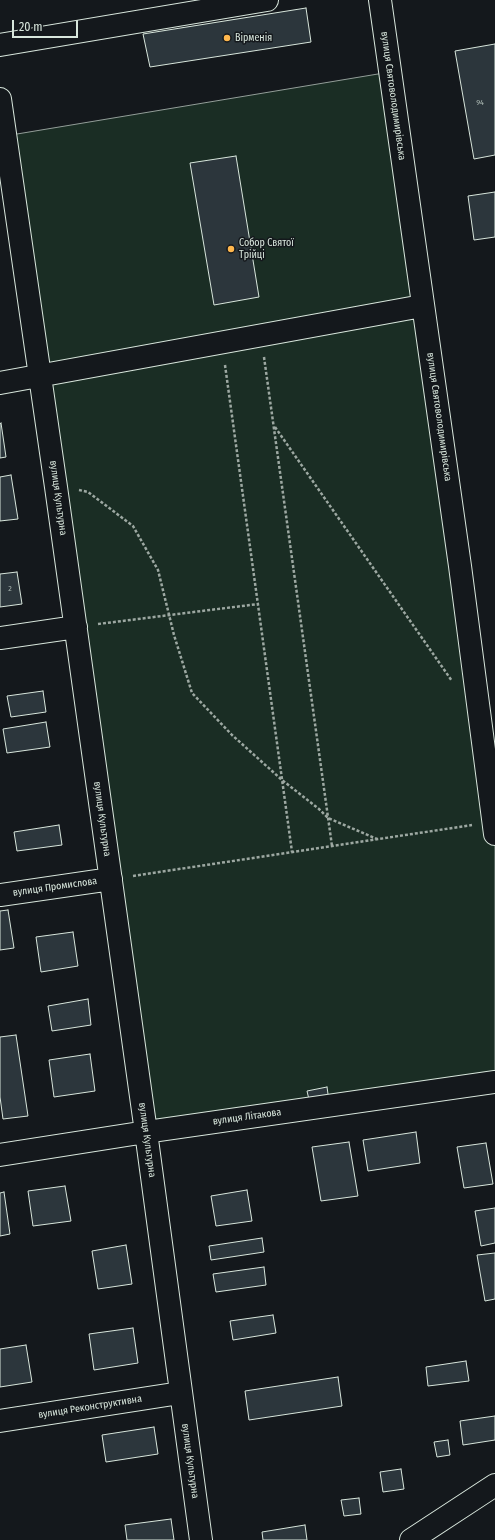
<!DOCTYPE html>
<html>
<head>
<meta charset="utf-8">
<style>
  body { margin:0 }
  #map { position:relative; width:495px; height:1540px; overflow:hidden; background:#14181c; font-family:"Fira Sans Condensed",sans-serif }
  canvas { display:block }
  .scale { position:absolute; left:12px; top:20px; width:66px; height:18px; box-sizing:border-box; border:2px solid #d8e6dc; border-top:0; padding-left:5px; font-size:12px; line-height:14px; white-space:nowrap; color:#d8e6dc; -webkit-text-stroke:3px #14181c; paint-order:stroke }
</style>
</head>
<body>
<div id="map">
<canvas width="495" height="1540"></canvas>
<div class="scale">20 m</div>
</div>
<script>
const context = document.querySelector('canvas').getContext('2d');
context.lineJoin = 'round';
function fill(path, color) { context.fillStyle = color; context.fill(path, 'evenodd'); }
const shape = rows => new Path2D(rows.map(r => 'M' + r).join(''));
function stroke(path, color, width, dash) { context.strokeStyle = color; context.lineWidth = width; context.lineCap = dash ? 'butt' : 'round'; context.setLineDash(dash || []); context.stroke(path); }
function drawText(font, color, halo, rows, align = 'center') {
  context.font = font + ' "Fira Sans Condensed",sans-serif'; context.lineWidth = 3; context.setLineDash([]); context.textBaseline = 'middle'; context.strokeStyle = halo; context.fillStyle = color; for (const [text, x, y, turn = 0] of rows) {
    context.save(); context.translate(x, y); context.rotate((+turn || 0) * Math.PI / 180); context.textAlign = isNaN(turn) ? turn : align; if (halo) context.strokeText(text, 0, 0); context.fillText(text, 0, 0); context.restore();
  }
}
const green = shape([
  [390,72,495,834,495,1082,146,1132,5,136,390,72]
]);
fill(green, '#1a2d24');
stroke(green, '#939e99', 1);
const building = shape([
  [306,8,311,42,150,67,143,34,306,8],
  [495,44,495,155,474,159,455,51,495,44],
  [236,156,259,297,214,305,190,163,236,156],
  [495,192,495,237,474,240,468,196,495,192],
  [1,423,6,457,0,458,0,424,1,423],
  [11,475,18,519,0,521,0,477,11,475],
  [17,572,22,604,0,607,0,574,17,572],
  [43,691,46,712,11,717,7,696,43,691],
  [46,722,50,747,7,753,3,729,46,722],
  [59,825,62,845,17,851,14,832,59,825],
  [8,910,14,948,0,950,0,911,8,910],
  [73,932,78,966,41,972,36,937,73,932],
  [88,999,91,1025,52,1031,48,1006,88,999],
  [16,1035,28,1116,3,1119,0,1097,0,1037,16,1035],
  [90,1054,95,1091,54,1097,49,1060,90,1054],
  [327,1087,329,1101,310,1104,307,1091,327,1087],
  [416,1132,420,1163,368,1171,363,1140,416,1132],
  [349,1142,358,1196,321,1201,312,1147,349,1142],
  [486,1143,493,1184,464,1188,457,1147,486,1143],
  [65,1186,71,1221,33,1226,28,1191,65,1186],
  [247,1190,252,1221,216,1226,211,1196,247,1190],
  [4,1192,10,1234,0,1236,0,1193,4,1192],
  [495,1208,495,1243,481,1246,475,1211,495,1208],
  [262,1238,264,1252,211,1260,209,1246,262,1238],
  [126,1245,132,1284,98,1289,92,1251,126,1245],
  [495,1253,495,1299,485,1301,477,1255,495,1253],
  [264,1267,266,1285,216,1292,213,1274,264,1267],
  [273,1315,276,1333,233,1340,230,1321,273,1315],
  [133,1328,138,1363,94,1370,89,1334,133,1328],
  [26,1345,32,1382,0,1387,0,1349,26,1345],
  [466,1361,469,1381,428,1386,426,1367,466,1361],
  [338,1377,342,1406,249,1420,245,1391,338,1377],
  [495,1416,495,1440,463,1445,460,1421,495,1416],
  [154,1427,158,1454,106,1462,102,1435,154,1427],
  [448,1440,450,1455,437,1457,434,1442,448,1440],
  [401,1469,404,1489,383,1492,380,1472,401,1469],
  [359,1498,361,1514,344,1516,341,1500,359,1498],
  [171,1519,174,1540,127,1540,125,1525,171,1519],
  [305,1525,307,1540,263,1540,262,1532,305,1525]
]);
fill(building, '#2c363c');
stroke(building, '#d8e6dc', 1);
const minor = shape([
  [380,0,460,566,495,834],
  [0,45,267,0],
  [0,99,56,487,146,1132,201,1540],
  [0,383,422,306],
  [0,638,76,627],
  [0,895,111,879],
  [0,1155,146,1132,495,1082],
  [0,1421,180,1393],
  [411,1540,495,1485]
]);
stroke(minor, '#d8e6dc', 24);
stroke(shape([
  [264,357,332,846],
  [225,365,292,852],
  [275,427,452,681],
  [79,490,88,492,133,526,158,570,174,635,192,693,232,735,282,780,319,809,328,818,377,839],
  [98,624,258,604],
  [133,876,472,825]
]), '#9da8a2', 2.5, [3, 2]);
stroke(minor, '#14181c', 22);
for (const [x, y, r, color] of [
  [227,38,4,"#ffb74d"],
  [231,249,4,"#ffb74d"]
]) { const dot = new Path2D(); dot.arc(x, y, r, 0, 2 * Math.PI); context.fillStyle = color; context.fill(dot); stroke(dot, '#14181c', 1.5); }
drawText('8px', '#adbab4', null, [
  ["94",480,103],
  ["2",10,589]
]);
drawText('10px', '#d8e6dc', '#14181c', [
  ["Вірменія",235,38],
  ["Собор Святої",239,243],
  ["Трійці",239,255]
], 'left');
drawText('10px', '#d8e6dc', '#14181c', [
  ["вулиця Святоволодимирівська",393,96,82],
  ["вулиця Святоволодимирівська",439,417,82],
  ["вулиця Культурна",58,498,82],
  ["вулиця Культурна",102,819,82],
  ["вулиця Промислова",55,887,-8],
  ["вулиця Літакова",247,1117,-8],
  ["вулиця Культурна",147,1140,82],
  ["вулиця Реконструктивна",90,1407,-9],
  ["вулиця Культурна",190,1461,82]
]);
</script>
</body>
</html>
